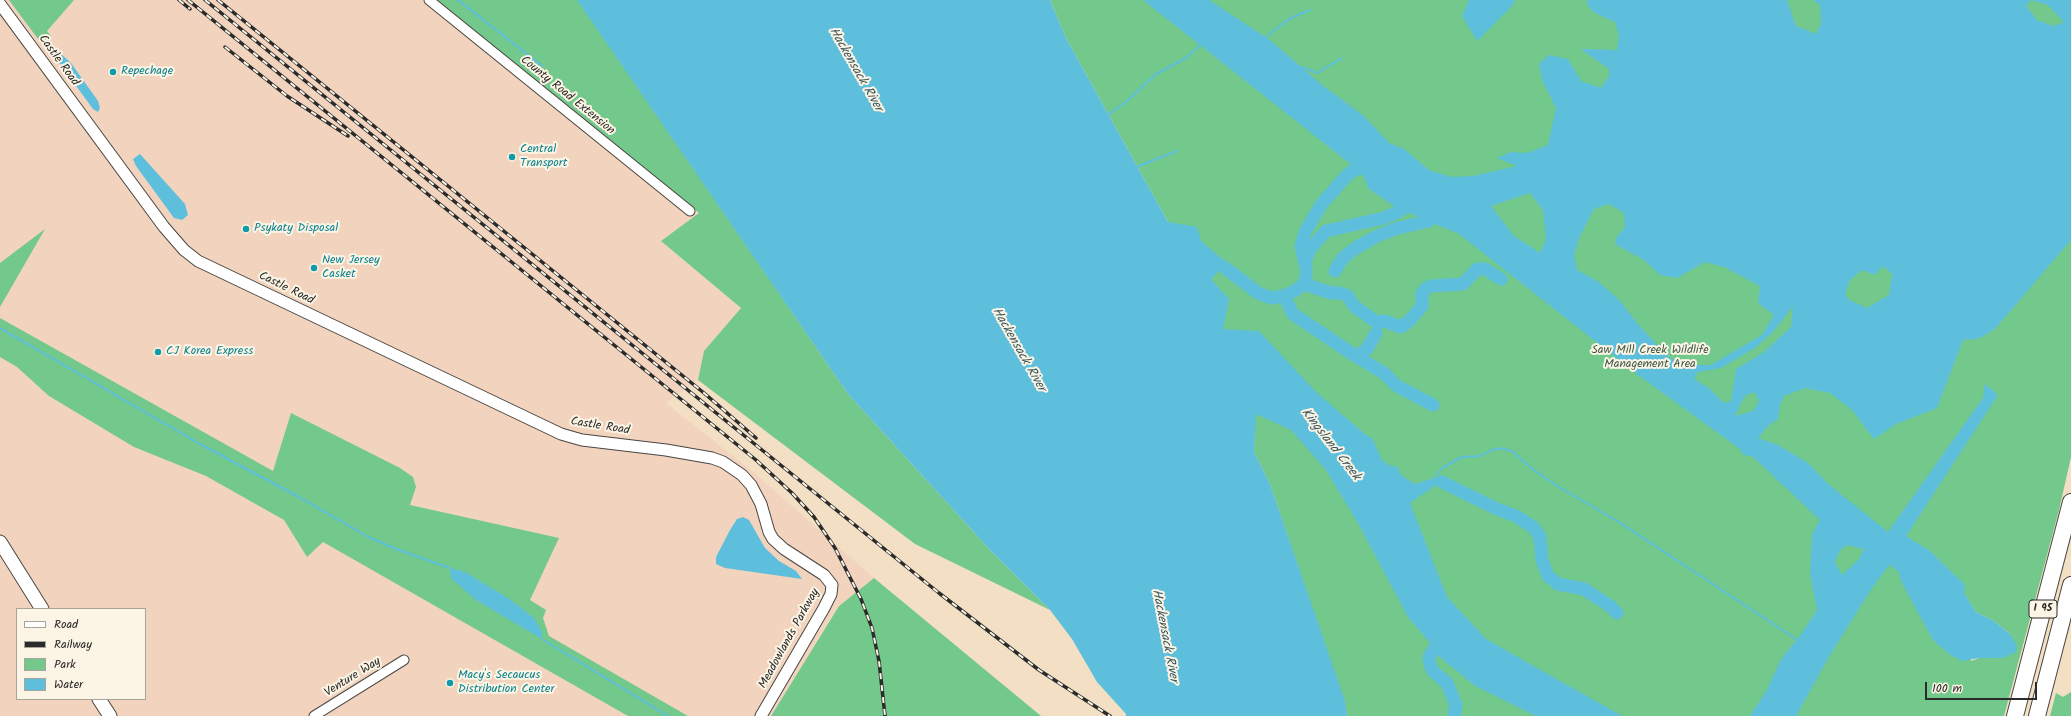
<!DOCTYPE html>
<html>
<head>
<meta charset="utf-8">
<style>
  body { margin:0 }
  #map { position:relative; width:2071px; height:716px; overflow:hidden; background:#f3dfc3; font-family:Kalam,sans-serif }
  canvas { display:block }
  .legend { position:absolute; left:16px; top:608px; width:130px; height:92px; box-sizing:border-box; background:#fcf5e5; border:1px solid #a8a49b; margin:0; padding:5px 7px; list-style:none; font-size:12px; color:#2b2b2b }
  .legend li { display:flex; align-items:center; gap:8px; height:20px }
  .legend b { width:20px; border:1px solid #a8a49b }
  .scale { position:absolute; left:1925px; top:682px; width:112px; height:18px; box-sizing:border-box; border:2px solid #2b2b2b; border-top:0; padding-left:5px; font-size:12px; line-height:14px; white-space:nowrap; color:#2b2b2b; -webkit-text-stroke:3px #fcf5e5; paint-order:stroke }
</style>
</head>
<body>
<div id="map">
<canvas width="2071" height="716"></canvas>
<ul class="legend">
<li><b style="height:5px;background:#fff"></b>Road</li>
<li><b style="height:5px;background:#2b2b2b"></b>Railway</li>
<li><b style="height:11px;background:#73c88c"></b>Park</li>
<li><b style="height:11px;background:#5ebfdc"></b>Water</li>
</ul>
<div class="scale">100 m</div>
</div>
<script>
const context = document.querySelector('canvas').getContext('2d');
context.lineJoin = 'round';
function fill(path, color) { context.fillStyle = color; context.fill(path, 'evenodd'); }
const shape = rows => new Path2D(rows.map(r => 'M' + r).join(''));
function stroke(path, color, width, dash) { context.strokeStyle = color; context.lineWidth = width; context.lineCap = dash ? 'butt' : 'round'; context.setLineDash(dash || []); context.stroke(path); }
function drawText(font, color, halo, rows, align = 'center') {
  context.font = font + ' Kalam,sans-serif'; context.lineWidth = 4; context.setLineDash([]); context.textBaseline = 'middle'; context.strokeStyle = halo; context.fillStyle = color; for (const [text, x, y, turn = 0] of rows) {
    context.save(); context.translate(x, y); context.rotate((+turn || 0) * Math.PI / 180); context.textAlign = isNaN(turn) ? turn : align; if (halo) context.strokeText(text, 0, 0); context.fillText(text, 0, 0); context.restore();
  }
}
fill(shape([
  [0,0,436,0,699,214,661,241,741,308,704,351,698,380,666,403,752,471,874,578,838,606,771,716,0,716],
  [17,609,145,609,145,699,17,699]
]), '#f2d4be');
fill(shape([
  [9,0,74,0,47,31,51,36,41,43],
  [436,0,578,0,848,394,991,551,1050,610,915,544,698,380,704,351,741,308,661,241,699,213],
  [1050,0,2071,0,2071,457,2059,510,2004,716,1347,716,1344,701,1270,484,1254,452,1255,420,1223,329,1168,222,1066,38],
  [1966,597,1976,612,1994,621,2010,634,2003,658,1979,658,1971,661],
  [45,229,0,307,0,263],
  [0,318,273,471,291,413,400,468,413,477,416,487,410,505,559,538,530,600,546,610,543,618,549,636,688,716,628,716,323,542,307,557,284,520,206,476,134,447,49,396,17,367,0,357],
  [874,578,1041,716,771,716,839,606],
  [2071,692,2071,716,2050,716,2056,693,2063,697]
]), '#73c88c');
fill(shape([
  [577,0,1050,0,1066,38,1168,222,1197,227,1201,241,1227,263,1211,279,1229,299,1223,329,1259,331,1316,392,1366,435,1372,438,1382,460,1390,466,1398,467,1400,474,1405,478,1415,484,1434,478,1445,479,1410,503,1447,597,1486,639,1622,716,1536,716,1475,686,1436,654,1430,643,1408,617,1359,525,1326,470,1291,430,1256,414,1254,452,1270,484,1345,701,1347,716,1126,716,1126,714,1097,682,1072,639,1050,610,991,551,848,394],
  [1143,0,1209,0,1270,40,1322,85,1364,116,1389,143,1404,149,1429,170,1451,177,1473,176,1517,166,1497,158,1511,152,1527,153,1548,145,1556,108,1542,80,1539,64,1549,55,1568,59,1581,81,1601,88,1609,76,1609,69,1581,49,1617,50,1619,35,1615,22,1593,12,1587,4,1587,0,1787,0,1796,26,1816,34,1821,23,1820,5,1813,0,2071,0,2071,240,1995,329,1978,339,1963,340,1937,408,1896,424,1874,439,1852,410,1830,393,1805,388,1784,396,1780,405,1778,419,1768,426,1758,438,1778,445,1808,463,1827,483,1888,532,1983,398,1985,384,1998,395,1906,536,1930,551,1965,585,1964,593,1976,612,1994,621,2010,634,2017,646,2016,652,2003,658,1979,658,1962,661,1949,654,1933,640,1902,583,1898,571,1889,565,1870,591,1830,655,1796,716,1750,716,1767,690,1781,659,1799,637,1817,610,1810,574,1812,534,1820,520,1753,457,1742,454,1740,449,1638,375,1459,234,1395,207,1368,188,1364,177,1353,166],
  [2031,0,2048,5,2064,22,2053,26,2037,20,2026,6],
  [1530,193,1543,210,1546,239,1540,253,1514,236,1491,206],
  [1609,204,1624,213,1625,227,1617,237,1615,244,1644,260,1660,275,1677,278,1705,262,1724,267,1760,286,1758,303,1774,315,1762,335,1711,365,1691,365,1669,358,1637,323,1621,302,1599,282,1577,270,1574,254,1580,236,1594,209],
  [1883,266,1892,274,1889,295,1867,308,1849,300,1845,294,1850,280,1862,270,1875,275],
  [1793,306,1791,327,1764,352,1736,369,1731,401,1724,403,1709,388,1694,379,1698,372,1721,368,1756,347,1773,332],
  [1750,393,1755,393,1759,401,1753,411,1735,416,1744,397],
  [1847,545,1864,549,1859,559,1842,575,1835,562,1840,550],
  [1469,0,1515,0,1512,6,1477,41,1462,16],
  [60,53,71,63,98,101,100,108,98,112,93,109,58,61,56,54],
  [140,154,185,204,188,215,182,220,174,218,136,166,133,159],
  [743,517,749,520,765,548,779,561,796,571,802,579,725,568,716,564,716,557,730,530,737,519],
  [450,568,465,572,508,598,534,618,542,632,542,639,476,600,451,578]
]), '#5ebfdc');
stroke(shape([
  [458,0,542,66],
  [1266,37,1289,19,1310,10],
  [1302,67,1317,73,1342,58],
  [1108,115,1128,100,1156,74,1186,58,1200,45],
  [1136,167,1177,151],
  [0,328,200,444,299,497,368,537,396,549,450,568],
  [1434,478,1442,468,1462,457,1481,456,1489,451,1500,448,1512,451,1532,469,1559,487,1619,522,1796,639],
  [542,639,668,716]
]), '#5ebfdc', 2);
stroke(shape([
  [1305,262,1310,249,1326,231,1384,218,1402,210],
  [1224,267,1258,293,1271,298,1284,296,1296,290,1304,284,1306,277,1306,268,1301,246,1305,232,1321,205,1347,175,1356,169],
  [1335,271,1342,259,1354,249,1377,236,1398,228,1429,221],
  [1304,284,1331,293,1340,293,1348,296,1354,306,1376,322,1384,321,1401,327,1409,321,1422,306,1422,294,1425,289,1431,286,1463,284,1477,269,1485,269,1501,279],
  [1284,296,1293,314,1354,355,1384,373,1397,386,1433,405],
  [1357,356,1367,349,1376,333],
  [1442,482,1497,509,1516,516,1533,527,1540,537,1542,560,1548,576,1558,584,1584,589,1610,606,1617,613],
  [1434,649,1429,657,1430,665,1433,671,1447,683,1456,705,1454,716]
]), '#5ebfdc', 13);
const minor = shape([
  [429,0,690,211],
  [314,716,404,660]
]);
const tertiary = shape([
  [0,4,164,227,184,250,198,261,561,434,582,440,666,450,712,458,723,462,742,475,751,485,761,504,769,532,773,539,784,549,824,575,832,585,831,594,824,608,761,716]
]);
const secondary = shape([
  [0,542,42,609],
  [99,699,110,716]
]);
const motorway = shape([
  [2015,716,2071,502],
  [2037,716,2071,585]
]);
stroke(minor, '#494642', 11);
stroke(tertiary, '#494642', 13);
stroke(secondary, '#494642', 15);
stroke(motorway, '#494642', 18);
stroke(minor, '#fff', 9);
stroke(tertiary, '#fff', 11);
stroke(secondary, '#fff', 13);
stroke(motorway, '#fff', 16);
const rail = shape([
  [179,0,190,9],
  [188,0,756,460,792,493,814,517,835,548,861,599,872,628,879,661,885,716],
  [205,0,939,593,1039,670,1110,716],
  [218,0,704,393,756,438],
  [225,47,287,96,348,136]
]);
stroke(rail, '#2b2b2b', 3.5);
stroke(rail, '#fcf5e5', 2, [6]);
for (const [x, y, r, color] of [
  [113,72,4,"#0f9aa8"],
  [512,157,4,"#0f9aa8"],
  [246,229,4,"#0f9aa8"],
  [314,268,4,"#0f9aa8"],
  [158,352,4,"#0f9aa8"],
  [450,683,4,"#0f9aa8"]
]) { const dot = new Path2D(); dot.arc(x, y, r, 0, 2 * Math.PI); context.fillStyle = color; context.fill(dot); stroke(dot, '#fcf5e5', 1.5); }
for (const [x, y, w] of [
  [2043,609,28]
]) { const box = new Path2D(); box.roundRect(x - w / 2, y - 9, w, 18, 3); context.fillStyle = '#fcf5e5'; context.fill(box); stroke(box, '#2b2b2b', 1); }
drawText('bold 11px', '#2b2b2b', null, [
  ["I 95",2043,609]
]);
drawText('12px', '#2b2b2b', '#fcf5e5', [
  ["Castle Road",58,61,54],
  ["County Road Extension",567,96,39],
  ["Castle Road",286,289,26],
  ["Castle Road",600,427,9],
  ["Meadowlands Parkway",790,639,-61],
  ["Venture Way",353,678,-32]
]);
drawText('12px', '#0d838f', '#fcf5e5', [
  ["Repechage",121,72],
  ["Central",520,150],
  ["Transport",520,164],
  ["Psykaty Disposal",254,229],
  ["New Jersey",322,261],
  ["Casket",322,275],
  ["CJ Korea Express",166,352],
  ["Macy's Secaucus",458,676],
  ["Distribution Center",458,690]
], 'left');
drawText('12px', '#415a48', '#fcf5e5', [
  ["Saw Mill Creek Wildlife",1650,351],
  ["Management Area",1650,365]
]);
drawText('italic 13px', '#3a5760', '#fcf5e5', [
  ["Hackensack River",855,70,60],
  ["Hackensack River",1018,350,60],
  ["Kingsland Creek",1330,445,52],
  ["Hackensack River",1164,636,79]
]);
</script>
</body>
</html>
